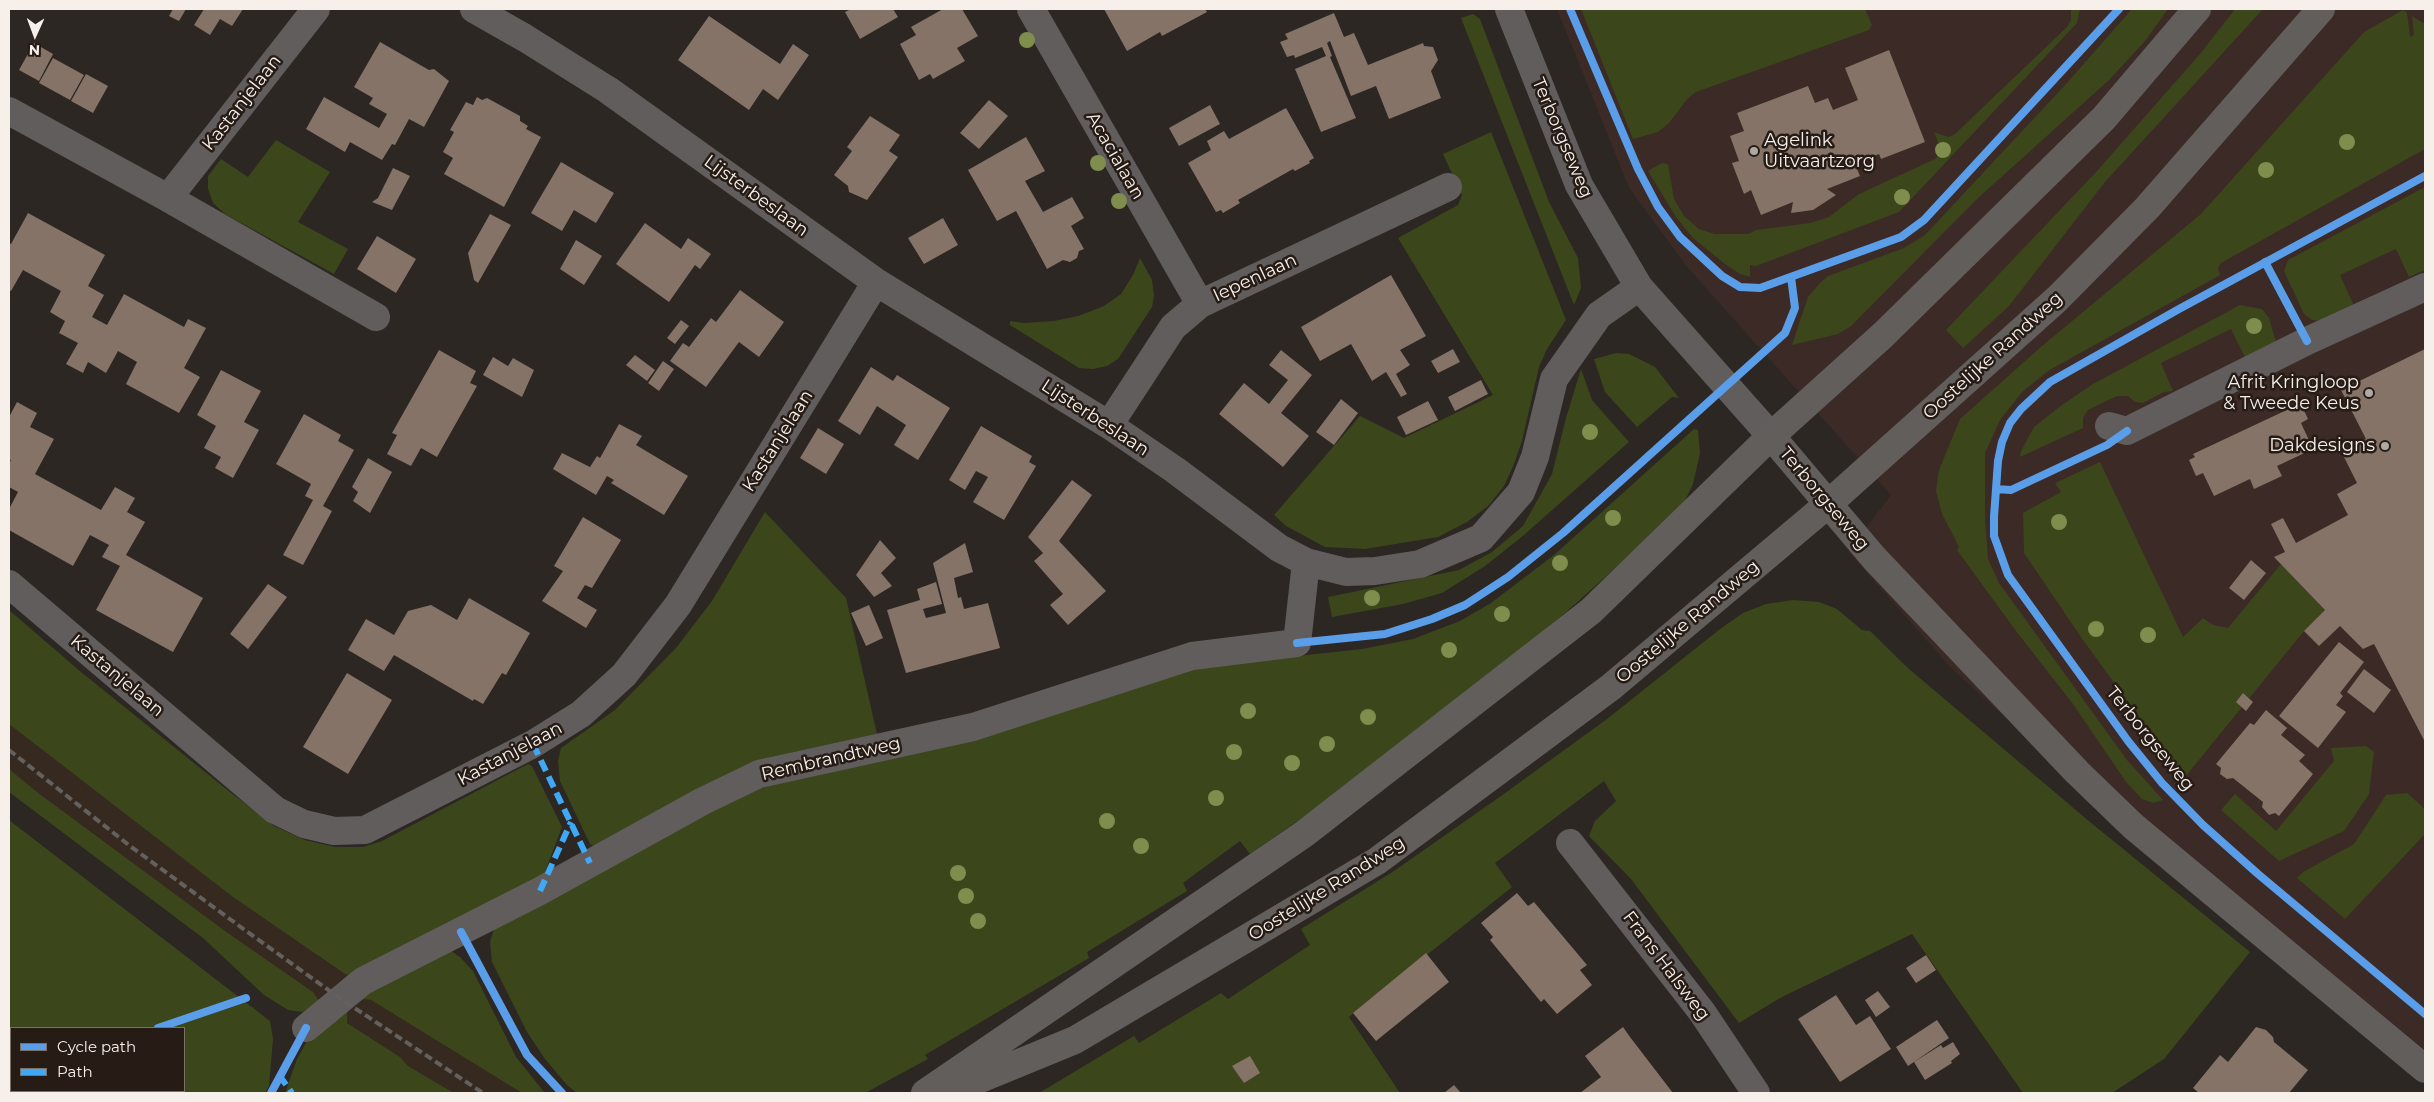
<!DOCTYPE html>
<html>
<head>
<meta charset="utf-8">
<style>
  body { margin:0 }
  #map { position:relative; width:2434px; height:1102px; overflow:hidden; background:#2c2723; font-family:Montserrat,sans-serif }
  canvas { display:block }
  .frame { position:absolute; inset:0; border:10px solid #f6efea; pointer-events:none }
  .legend { position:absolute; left:10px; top:1027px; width:175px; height:65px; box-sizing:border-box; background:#261c15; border:1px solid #79706a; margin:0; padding:6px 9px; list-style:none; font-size:15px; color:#f6efea }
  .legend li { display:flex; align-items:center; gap:10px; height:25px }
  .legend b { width:25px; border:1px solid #79706a }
  .north { position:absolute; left:10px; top:10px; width:50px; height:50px; -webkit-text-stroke:4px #261c15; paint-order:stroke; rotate:182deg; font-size:14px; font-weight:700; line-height:20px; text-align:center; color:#f6efea }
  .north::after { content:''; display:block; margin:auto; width:18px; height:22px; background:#f6efea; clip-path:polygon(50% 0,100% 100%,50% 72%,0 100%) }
</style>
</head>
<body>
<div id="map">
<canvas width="2434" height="1102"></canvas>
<div class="frame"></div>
<ul class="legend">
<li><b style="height:6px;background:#5a9eea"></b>Cycle path</li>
<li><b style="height:6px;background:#3fa9f5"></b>Path</li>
</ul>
<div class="north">N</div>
</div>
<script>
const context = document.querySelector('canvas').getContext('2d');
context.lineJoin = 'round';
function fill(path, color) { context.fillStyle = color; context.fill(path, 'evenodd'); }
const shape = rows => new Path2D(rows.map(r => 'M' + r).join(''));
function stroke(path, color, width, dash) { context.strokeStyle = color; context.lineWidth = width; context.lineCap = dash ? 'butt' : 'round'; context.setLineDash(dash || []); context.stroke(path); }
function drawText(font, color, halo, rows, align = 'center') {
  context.font = font + ' Montserrat,sans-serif'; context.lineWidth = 5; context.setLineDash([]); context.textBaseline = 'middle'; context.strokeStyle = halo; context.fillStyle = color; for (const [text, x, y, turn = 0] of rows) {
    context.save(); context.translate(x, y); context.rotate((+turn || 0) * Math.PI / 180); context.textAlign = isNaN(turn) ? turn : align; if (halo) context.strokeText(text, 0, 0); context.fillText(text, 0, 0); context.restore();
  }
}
fill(shape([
  [9,724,233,897,345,974,352,976,319,1001,313,992,225,931,37,792,9,769],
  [357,998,371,1000,522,1093,454,1093,408,1066,400,1057,347,1023,342,1009]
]), '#362920');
fill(shape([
  [1557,9,2425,9,2425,1066,2048,756,1950,667,1848,551,1891,495,1688,268,1629,188]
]), '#3b2a25');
fill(shape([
  [1581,9,1865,9,1872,25,1869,30,1696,92,1688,98,1669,123,1658,132,1633,139],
  [2071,9,2080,9,2077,23,1899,212,1756,266,1750,265,1750,277,1740,274,1725,264,1693,238,1676,217,1648,171,1662,163,1668,164,1674,199,1684,216,1699,229,1715,234,1749,234,1756,230,1810,223,1829,217,1859,194,1935,159,1942,152,1934,132,1948,137,1955,134,2067,27,2071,20],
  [2132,9,2168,9,2145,41,2109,80,1977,199,1851,326,1838,334,1792,345,1808,297,1819,284,1828,276,1904,248,1925,235,2066,84],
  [2235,9,2263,9,2105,182,2009,306,1963,348,1946,330,2097,171,2200,54],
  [2403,10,2407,13,2410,37,2414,35,2412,16,2425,24,2425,149,2221,263,2218,268,2220,275,2048,371,2022,392,2000,420,1985,453,1985,520,1988,559,1999,583,2127,760,2163,800,2153,803,2142,799,2126,782,2073,704,2016,631,1957,550,1959,547,1942,514,1936,491,1939,470,1960,419,2042,346,2201,214,2364,32],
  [1473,14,1480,19,1549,202,1578,258,1581,288,1574,305,1461,18],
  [1491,132,1566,320,1547,349,1539,367,1522,441,1514,464,1504,486,1488,506,1467,522,1438,537,1365,549,1325,547,1286,526,1274,515,1360,416,1404,438,1493,395,1398,238,1458,205,1462,195,1443,154],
  [276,140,330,172,298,222,348,249,334,274,225,214,213,203,208,189,208,176,221,159,248,177],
  [2425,187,2425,270,2409,277,2396,249,2340,275,2354,306,2324,321,2312,320,2304,314,2284,271,2288,260],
  [1140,258,1152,280,1154,296,1152,307,1118,359,1107,366,1093,369,1079,368,1010,325,1010,321,1024,323,1054,321,1078,316,1104,306,1121,294,1133,275],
  [2240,305,2262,309,2269,318,2276,342,2245,357,2231,329,2161,363,2173,391,2164,392,2143,403,2135,402,2128,396,2117,396,2088,410,2083,418,2083,428,2020,457,2021,451,2034,427,2062,405,2093,384],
  [1616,353,1629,354,1655,367,1679,398,1672,397,1637,427,1605,392,1594,359],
  [1581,369,1592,400,1629,442,1524,535,1485,566,1442,593,1403,604,1332,617,1328,597,1459,570,1492,552,1523,526,1552,474,1566,418],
  [1694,429,1698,430,1700,453,1693,484,1681,509,1565,613,1474,688,1362,776,1250,854,1240,841,1183,883,1187,891,1087,952,1089,958,925,1055,928,1059,865,1093,577,1093,567,1085,545,1059,527,1032,492,962,490,942,495,926,748,792,820,771,969,740,1206,666,1362,649,1413,639,1460,621,1491,603,1554,555],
  [2100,462,2183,637,2203,618,2213,625,2228,628,2281,564,2325,610,2304,631,2185,777,2147,728,2083,640,2024,553,2023,513,2061,492,2055,483],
  [765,512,846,598,877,734,771,757,596,847,590,844,560,781,558,761,561,748,615,710,676,648,712,601],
  [1793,600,1819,602,1837,609,1862,630,1870,631,1909,669,2090,822,2250,952,2164,1059,2112,1093,2023,1093,1912,934,1780,998,1739,1023,1631,879,1589,836,1595,821,1616,801,1604,781,1495,863,1512,887,1349,1017,1400,1093,1039,1093,1134,1036,1139,1043,1221,993,1228,999,1310,945,1301,929,1394,871,1501,796,1607,719,1720,629,1743,613,1766,604],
  [9,610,81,672,225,788,274,826,305,840,335,847,363,847,382,841,528,764,532,766,562,827,543,877,352,976,345,974,233,897,9,724],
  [2366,746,2374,752,2369,794,2344,831,2279,861,2221,810,2235,794,2276,831,2334,761,2331,748],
  [9,769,37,792,225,931,313,992,319,1001,303,1012,288,1010,264,995,203,938,9,792],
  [2407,793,2425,809,2425,834,2345,919,2297,878,2303,872,2354,844,2386,795],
  [9,820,270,1021,273,1039,269,1086,265,1093,9,1093],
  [11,1028,184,1028,184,1091,11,1091],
  [451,951,460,957,473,971,516,1057,545,1093,522,1093,371,1000,357,998],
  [342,1009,347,1013,347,1023,400,1057,408,1066,454,1093,285,1093,297,1059,308,1039]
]), '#3c461b');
fill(shape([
  [173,9,186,9,179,21,169,16],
  [204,9,243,9,232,26,220,19,210,35,194,25],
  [851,9,893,9,898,17,860,39,845,12],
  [943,9,962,9,978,36,957,48,965,61,933,79,930,74,919,80,900,44,916,35,911,27],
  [1104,9,1205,9,1207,12,1162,36,1160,32,1127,51],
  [1334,13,1344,37,1354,33,1368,65,1423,43,1424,46,1433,47,1438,60,1431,71,1441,98,1389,119,1376,86,1351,96,1330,41,1327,43,1332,56,1330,57,1356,118,1321,132,1295,69,1326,56,1322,47,1295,58,1294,55,1287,57,1280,42,1288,39,1285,34],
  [709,16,780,64,793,44,809,55,778,100,763,89,749,110,678,60],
  [380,42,429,70,434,69,449,81,424,127,409,119,395,145,392,144,382,160,350,142,345,152,306,129,324,97,379,128,387,114,369,104,373,98,354,87],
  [34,43,53,54,39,81,19,70],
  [1889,50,1925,142,1881,159,1879,154,1855,164,1860,176,1827,189,1836,195,1813,210,1791,213,1793,202,1761,215,1751,190,1744,194,1732,163,1739,161,1730,136,1744,131,1737,113,1808,86,1815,103,1828,98,1833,110,1858,100,1845,68],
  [53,58,84,75,70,100,39,83],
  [86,74,108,86,93,113,71,101],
  [477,97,482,100,487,98,520,116,520,121,528,126,526,129,541,137,504,207,444,174,453,158,443,152,454,132,450,130,466,102,473,105],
  [989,100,1008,116,979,149,960,133],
  [1210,105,1220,124,1179,146,1169,128],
  [1286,108,1314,158,1309,161,1310,163,1295,171,1293,169,1238,200,1240,203,1223,213,1221,210,1216,212,1188,163,1211,150,1207,141,1224,131,1229,139],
  [870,116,900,135,889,151,898,157,867,200,849,192,848,186,834,175,852,151,847,147],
  [1026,137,1045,171,1025,181,1043,212,1072,197,1084,218,1071,226,1084,249,1079,251,1077,258,1070,262,1063,260,1047,269,1016,211,997,221,968,170],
  [561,162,614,193,596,223,574,210,562,231,531,213],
  [393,168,410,176,392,210,372,202,378,198],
  [28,213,105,255,88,286,104,295,92,317,107,325,124,294,184,327,188,319,206,328,184,368,200,377,179,413,126,384,137,362,118,351,106,373,88,362,83,373,66,364,78,343,59,333,65,321,50,312,61,291,23,270,11,291,9,290,9,243,11,244],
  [490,214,511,225,478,283,474,280,468,253],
  [943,218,958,245,924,264,908,238],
  [645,223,681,249,688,238,711,254,700,269,695,265,669,302,616,264],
  [377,236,416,259,396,293,357,269],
  [576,240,602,256,584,285,560,269],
  [1391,275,1426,336,1400,350,1410,365,1396,374,1407,394,1401,397,1386,372,1372,381,1351,344,1320,361,1301,327],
  [740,290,784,322,759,357,739,342,706,387,670,361,683,343,689,347,711,318,716,322],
  [681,320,689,326,675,344,667,338],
  [1453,349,1460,362,1438,373,1431,361],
  [2425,349,2425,742,2374,644,2363,649,2340,626,2319,646,2304,631,2325,610,2274,557,2285,552,2271,524,2283,518,2296,543,2348,515,2337,494,2357,483,2341,451,2366,439,2341,390],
  [439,350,476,371,470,383,477,386,437,457,421,448,411,466,387,454,397,435,392,433],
  [1281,350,1312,375,1281,413,1309,436,1283,467,1219,414,1244,383,1269,404,1288,380,1269,365],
  [635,355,655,370,647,381,626,365],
  [493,357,508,366,513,358,534,370,522,397,483,375],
  [663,361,674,369,659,391,648,383],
  [871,367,893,381,897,375,950,408,918,460,894,445,906,425,877,406,860,435,838,421],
  [221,370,261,391,244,422,259,430,233,478,215,468,221,457,204,448,216,426,197,415],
  [1481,380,1488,394,1455,411,1448,397],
  [1341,399,1358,413,1334,445,1316,432],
  [1428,401,1438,420,1406,435,1397,417],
  [17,402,37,413,30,427,54,439,35,474,101,510,115,487,135,498,127,512,145,522,126,555,203,598,173,652,96,610,120,566,102,557,109,545,90,535,73,566,9,530,9,509,18,492,9,487,9,464,11,460,9,459,9,417],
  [2302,406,2308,419,2301,423,2313,449,2277,466,2282,476,2254,489,2250,479,2214,496,2203,473,2196,476,2189,460,2195,457,2193,454,2293,407,2294,410],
  [304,414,341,435,338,441,354,450,323,506,332,511,303,565,283,555,313,500,305,496,311,484,276,464],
  [619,424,642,436,636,445,688,476,664,515,611,483,614,480,607,476,596,495,553,469,562,453,590,467,597,456,600,458],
  [981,426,1032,456,1029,462,1036,466,1004,520,973,502,988,477,976,471,965,490,949,480],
  [818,428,844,444,826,474,800,458],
  [368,458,392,472,370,513,353,501,358,492,352,487],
  [1072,480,1092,495,1059,541,1106,591,1068,625,1050,605,1063,594,1034,561,1043,553,1028,537],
  [583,517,621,540,592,588,585,585,577,598,597,610,586,628,542,601,563,571,554,566],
  [880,540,896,558,881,573,892,586,874,597,856,575],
  [965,543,973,572,954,578,958,598,961,597,964,609,988,603,1000,648,906,673,887,610,920,600,917,589,936,582,942,604,923,609,926,618,946,613,933,563],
  [2251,560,2266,573,2244,600,2229,588],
  [268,584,287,597,248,649,230,634],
  [469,598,530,633,506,675,502,673,483,704,474,699,473,701,394,655,384,671,348,650,366,619,394,635,408,611,431,605,457,620],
  [869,605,883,638,866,646,851,613],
  [2339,642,2364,662,2340,693,2343,696,2336,705,2346,712,2318,748,2279,716],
  [2364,669,2391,690,2374,713,2347,692],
  [347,673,392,700,348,774,303,747],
  [2243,693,2253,702,2246,711,2236,702],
  [2266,710,2287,728,2281,735,2305,755,2299,761,2313,774,2279,816,2275,813,2269,815,2262,807,2263,802,2233,778,2227,779,2220,774,2221,768,2216,764,2250,723,2254,725],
  [1517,893,1528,906,1534,902,1587,965,1580,970,1592,985,1557,1014,1544,999,1541,1002,1490,940,1493,937,1481,923],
  [1426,953,1449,982,1376,1041,1353,1013],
  [1926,955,1936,970,1916,983,1906,968],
  [1878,991,1890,1007,1876,1017,1865,1000],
  [1836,995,1856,1025,1870,1016,1891,1049,1840,1082,1798,1019],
  [1937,1020,1949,1038,1908,1066,1896,1047],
  [1623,1027,1630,1037,1673,1093,1580,1093,1601,1077,1585,1056],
  [2256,1027,2266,1030,2273,1037,2274,1042,2308,1070,2289,1093,2199,1093,2193,1088,2220,1055,2228,1062],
  [1953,1042,1960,1054,1951,1061,1952,1063,1925,1080,1914,1062,1941,1045,1943,1048],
  [1250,1056,1260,1073,1244,1083,1232,1066],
  [1454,1085,1461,1093,1444,1093]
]), '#857367');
stroke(shape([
  [474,9,525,38,608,90,876,282,1109,425,1175,470,1279,548,1306,562,1346,572,1375,571,1420,564,1481,538,1521,492,1535,457,1554,379,1599,315,1639,287],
  [1031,9,1200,304],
  [1509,9,1579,185,1639,287,1771,436],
  [9,111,168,198,316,9],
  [168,198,376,317],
  [1109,425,1173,327,1200,304,1448,187],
  [2109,426,2127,431,2307,341,2425,287],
  [9,584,275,810,304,824,334,831,365,830,533,744,581,714,624,675,678,605,876,282],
  [1570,843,1702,1012,1756,1093],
  [306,1028,363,981,540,891,703,801,759,774,973,727,1192,656,1297,643,1306,562]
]), '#615d5d', 28);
stroke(shape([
  [1771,436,1874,558,2077,772,2133,826,2425,1069],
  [925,1093,1304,834,1591,611,1771,436,1883,335,2104,118,2197,9],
  [946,1093,1075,1040,1377,861,1611,687,1827,505,2057,299,2147,208,2321,9]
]), '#625e5c', 28);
stroke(shape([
  [9,750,130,846,238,925,341,999,483,1093]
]), '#63605e', 4, [8, 4]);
stroke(shape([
  [533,744,590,863],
  [540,891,571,822],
  [279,1075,292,1093],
  [9,1079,11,1079]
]), '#3fa9f5', 6, [12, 6]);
stroke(shape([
  [1570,9,1638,169,1658,207,1680,237,1722,276,1740,287,1760,288,1901,237,1924,220,2119,9],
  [2425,176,2179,309,2050,382,2021,409,2010,423,2002,442,1998,461,1994,517,1994,536,2008,575,2128,741,2162,783,2203,825,2258,874,2425,1014],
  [2265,262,2307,341],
  [1996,489,2011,490,2107,445,2127,431],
  [1297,643,1385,634,1432,619,1465,605,1508,577,1563,533,1785,333,1795,308,1791,277],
  [461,932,527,1055,562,1093],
  [158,1028,246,998],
  [271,1093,306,1028]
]), '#5a9eea', 8);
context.fillStyle = '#7f8d4d';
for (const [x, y] of [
  [1027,40],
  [2347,142],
  [1943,150],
  [1098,163],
  [2266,170],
  [1902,197],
  [1119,201],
  [2254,326],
  [1590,432],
  [1613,518],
  [2059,522],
  [1560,563],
  [1372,598],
  [1502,614],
  [2096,629],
  [2148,635],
  [1449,650],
  [1248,711],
  [1368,717],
  [1327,744],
  [1234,752],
  [1292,763],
  [1216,798],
  [1107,821],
  [1141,846],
  [958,873],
  [966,896],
  [978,921]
]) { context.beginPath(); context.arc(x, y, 8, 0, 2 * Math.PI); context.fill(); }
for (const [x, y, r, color] of [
  [1754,151,5,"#afa9a4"],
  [2369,393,5,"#afa9a4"],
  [2385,446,5,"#afa9a4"]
]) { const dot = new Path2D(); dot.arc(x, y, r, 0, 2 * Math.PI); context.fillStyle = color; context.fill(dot); stroke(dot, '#261c15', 2); }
drawText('18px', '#f6efea', '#261c15', [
  ["Kastanjelaan",242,103,-52],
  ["Terborgseweg",1562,138,67],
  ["Acacialaan",1115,156,60],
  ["Lijsterbeslaan",756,196,36],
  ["Iepenlaan",1255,278,-25],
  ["Oostelijke Randweg",1993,356,-42],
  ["Lijsterbeslaan",1095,418,33],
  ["Kastanjelaan",778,441,-58],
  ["Terborgseweg",1824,499,50],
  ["Oostelijke Randweg",1688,622,-40],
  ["Kastanjelaan",117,676,40],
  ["Terborgseweg",2150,739,51],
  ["Kastanjelaan",510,754,-28],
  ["Rembrandtweg",831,759,-13],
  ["Oostelijke Randweg",1327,889,-32],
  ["Frans Halsweg",1666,966,53]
]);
drawText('18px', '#f6efea', '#261c15', [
  ["Agelink",1764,141,"left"],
  ["Uitvaartzorg",1764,162,"left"],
  ["Afrit Kringloop",2359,383],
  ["& Tweede Keus",2359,404],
  ["Dakdesigns",2375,446]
], 'right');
</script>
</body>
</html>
